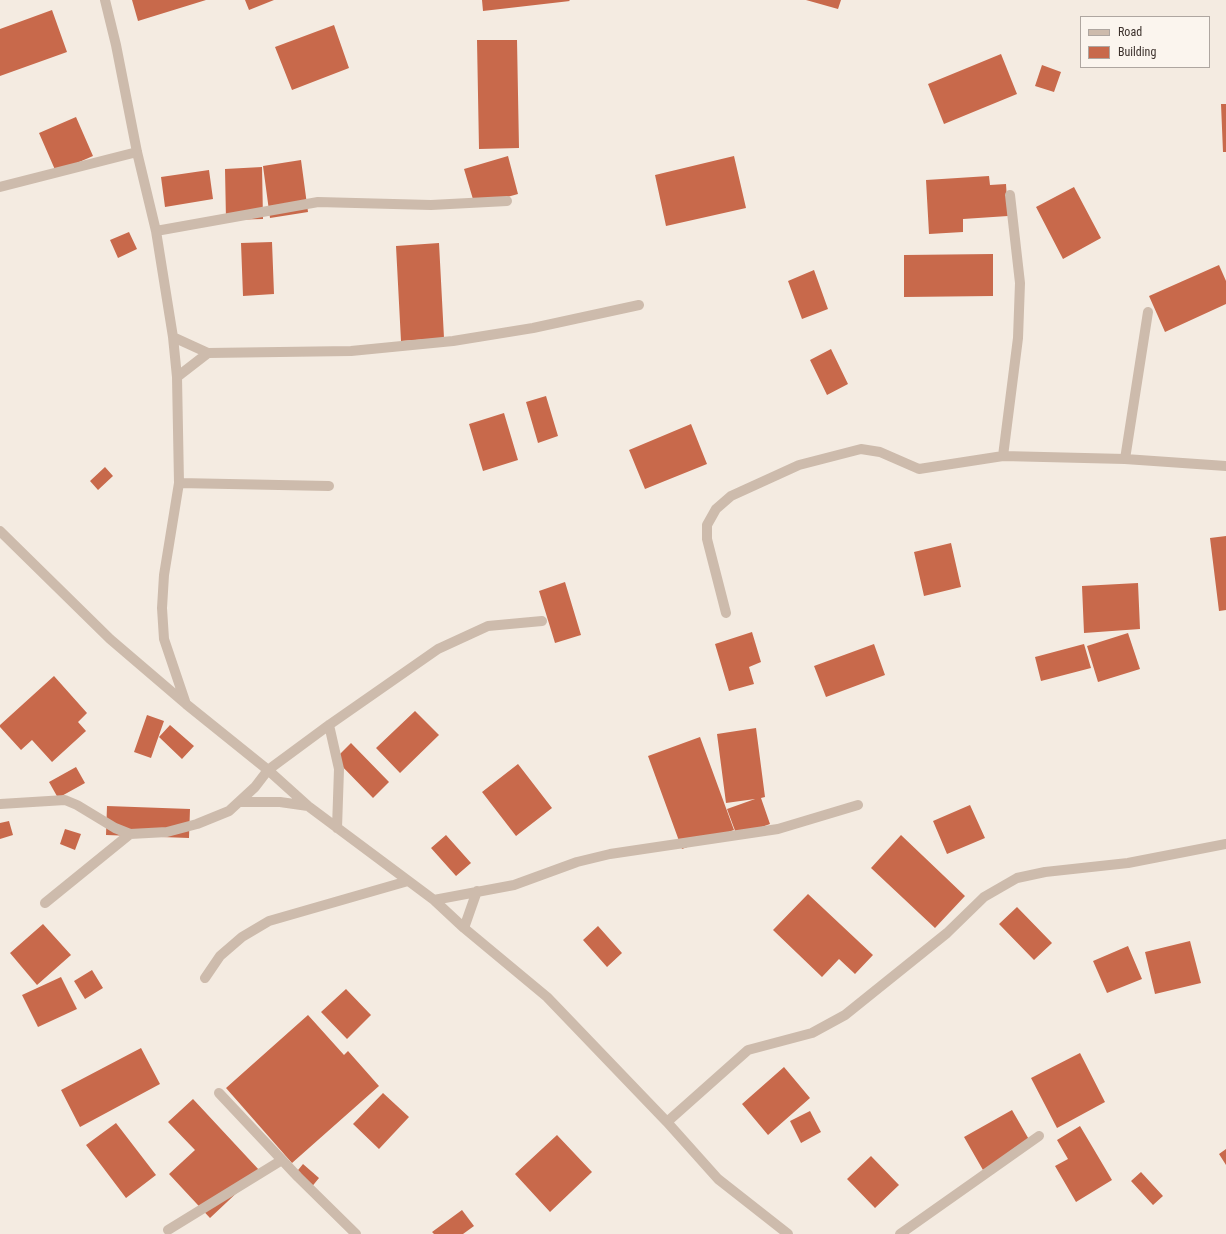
<!DOCTYPE html>
<html>
<head>
<meta charset="utf-8">
<style>
  body { margin:0 }
  #map { position:relative; width:1226px; height:1234px; overflow:hidden; background:#f4ebe1; font-family:"Roboto Condensed",sans-serif }
  canvas { display:block }
  .legend { position:absolute; left:1080px; top:16px; width:130px; height:52px; box-sizing:border-box; background:#fbf5ee; border:1px solid #aea6a0; margin:0; padding:5px 7px; list-style:none; font-size:12px; color:#3b302b }
  .legend li { display:flex; align-items:center; gap:8px; height:20px }
  .legend b { width:20px; border:1px solid #aea6a0 }
</style>
</head>
<body>
<div id="map">
<canvas width="1226" height="1234"></canvas>
<ul class="legend">
<li><b style="height:5px;background:#cdbbac"></b>Road</li>
<li><b style="height:11px;background:#c8694b"></b>Building</li>
</ul>
</div>
<script>
const context = document.querySelector('canvas').getContext('2d');
context.lineJoin = 'round';
function fill(path, color) { context.fillStyle = color; context.fill(path, 'evenodd'); }
const shape = rows => new Path2D(rows.map(r => 'M' + r).join(''));
function stroke(path, color, width, dash) { context.strokeStyle = color; context.lineWidth = width; context.lineCap = dash ? 'butt' : 'round'; context.setLineDash(dash || []); context.stroke(path); }
fill(shape([
  [132,0,206,0,138,21],
  [245,0,274,0,249,10],
  [482,0,569,0,570,1,483,11],
  [806,0,841,0,838,9],
  [52,10,67,52,0,76,0,29],
  [334,25,349,68,292,90,275,47],
  [477,40,517,40,519,148,479,149],
  [1001,54,1017,94,944,124,928,84],
  [1042,65,1061,72,1054,92,1035,86],
  [1221,104,1226,104,1226,152,1223,152],
  [76,117,93,156,56,172,39,133],
  [508,156,518,194,475,206,464,169],
  [734,156,746,208,666,226,655,175],
  [301,160,308,212,270,218,263,166],
  [262,167,263,219,226,220,225,169],
  [209,170,213,199,165,207,161,177],
  [989,176,990,185,1006,184,1008,216,963,219,963,232,929,234,926,180],
  [1074,187,1101,238,1063,259,1036,207],
  [129,232,137,249,118,258,110,240],
  [272,242,274,294,243,296,241,243],
  [439,243,444,338,401,341,396,246],
  [993,254,993,296,904,297,904,255],
  [1219,265,1226,281,1226,304,1165,332,1149,296],
  [814,270,828,309,802,319,788,281],
  [831,349,848,384,827,395,810,360],
  [546,396,558,436,538,443,526,402],
  [504,413,518,460,483,471,469,424],
  [691,424,707,464,645,489,629,450],
  [105,467,113,476,98,490,90,481],
  [1226,536,1226,610,1219,611,1210,538],
  [951,543,961,587,924,596,914,552],
  [565,582,581,635,555,643,539,591],
  [1138,583,1140,629,1084,633,1082,586],
  [752,632,761,662,749,667,754,684,729,691,715,644],
  [1128,633,1140,669,1098,682,1087,646],
  [874,644,885,675,826,697,814,666],
  [1084,644,1091,668,1041,681,1035,657],
  [54,676,87,713,78,722,86,731,52,762,32,740,21,750,0,727,0,725],
  [415,711,439,735,400,773,376,748],
  [147,715,164,721,151,758,134,752],
  [170,725,194,746,182,759,159,737],
  [756,728,765,797,761,798,770,824,737,836,727,809,755,799,726,803,717,734],
  [700,737,734,830,682,849,648,756],
  [351,743,389,782,373,798,335,759],
  [518,764,552,808,516,836,482,792],
  [76,767,85,783,58,798,49,782],
  [970,805,985,838,947,854,933,821],
  [107,806,190,809,189,838,106,835],
  [9,821,13,835,0,839,0,823],
  [65,829,81,834,75,850,60,844],
  [446,835,471,863,456,876,431,848],
  [901,835,965,896,935,928,871,868],
  [808,894,873,955,855,974,839,959,822,977,773,930],
  [1017,907,1052,943,1034,960,999,924],
  [43,924,71,955,37,985,10,953],
  [598,926,622,953,607,967,583,940],
  [1190,941,1201,983,1155,994,1145,952],
  [1128,946,1142,979,1107,993,1093,961],
  [92,970,103,988,85,999,74,981],
  [61,977,77,1009,38,1027,22,995],
  [346,989,371,1015,347,1039,321,1012],
  [308,1015,344,1055,348,1051,379,1086,292,1163,226,1088],
  [141,1048,160,1084,80,1127,61,1090],
  [1080,1053,1105,1102,1057,1128,1031,1078],
  [784,1067,810,1098,768,1135,742,1104],
  [383,1093,409,1117,379,1149,353,1124],
  [193,1099,260,1171,210,1218,169,1174,195,1150,168,1122],
  [1012,1110,1031,1143,983,1170,964,1137],
  [810,1111,821,1132,801,1143,790,1121],
  [116,1123,156,1175,126,1198,86,1145],
  [1080,1126,1112,1180,1076,1202,1055,1166,1068,1159,1057,1140],
  [557,1135,592,1172,550,1212,515,1174],
  [1226,1149,1226,1165,1219,1154],
  [871,1156,899,1185,875,1208,847,1179],
  [303,1164,319,1178,310,1189,294,1175],
  [1141,1172,1163,1196,1153,1205,1131,1181],
  [462,1210,474,1226,463,1234,434,1234,432,1232]
]), '#c8694b');
stroke(shape([
  [105,0,116,45,137,152,156,231,173,337,177,377,179,483,164,575,162,608,164,639,186,704],
  [0,187,137,152],
  [156,231,318,202,431,205,507,201],
  [173,337,208,353,351,351,453,341,533,328,639,305],
  [177,377,208,353],
  [1003,456,1018,338,1020,283,1010,195],
  [1125,459,1148,312],
  [179,483,329,486],
  [0,531,110,639,186,704,268,770,308,806,434,900,464,928,547,997,667,1122,718,1179,788,1234],
  [726,613,707,539,707,525,716,509,731,496,799,465,861,449,880,452,919,469,1003,456,1125,459,1226,466],
  [329,725,339,769,337,828],
  [239,802,280,802,308,806],
  [0,804,65,800,77,805,115,828,130,834,167,832,197,824,229,811,255,787,268,770,329,725,438,649,488,626,542,621],
  [434,900,514,885,577,862,610,854,778,829,858,805],
  [45,903,130,834],
  [464,928,477,891],
  [205,978,220,956,242,937,269,921,408,881],
  [219,1093,298,1177,356,1234],
  [667,1122,748,1050,812,1033,845,1015,947,933,984,897,1017,878,1045,872,1128,863,1226,844],
  [168,1230,282,1160],
  [900,1234,1039,1136]
]), '#cdbbac', 10);
</script>
</body>
</html>
